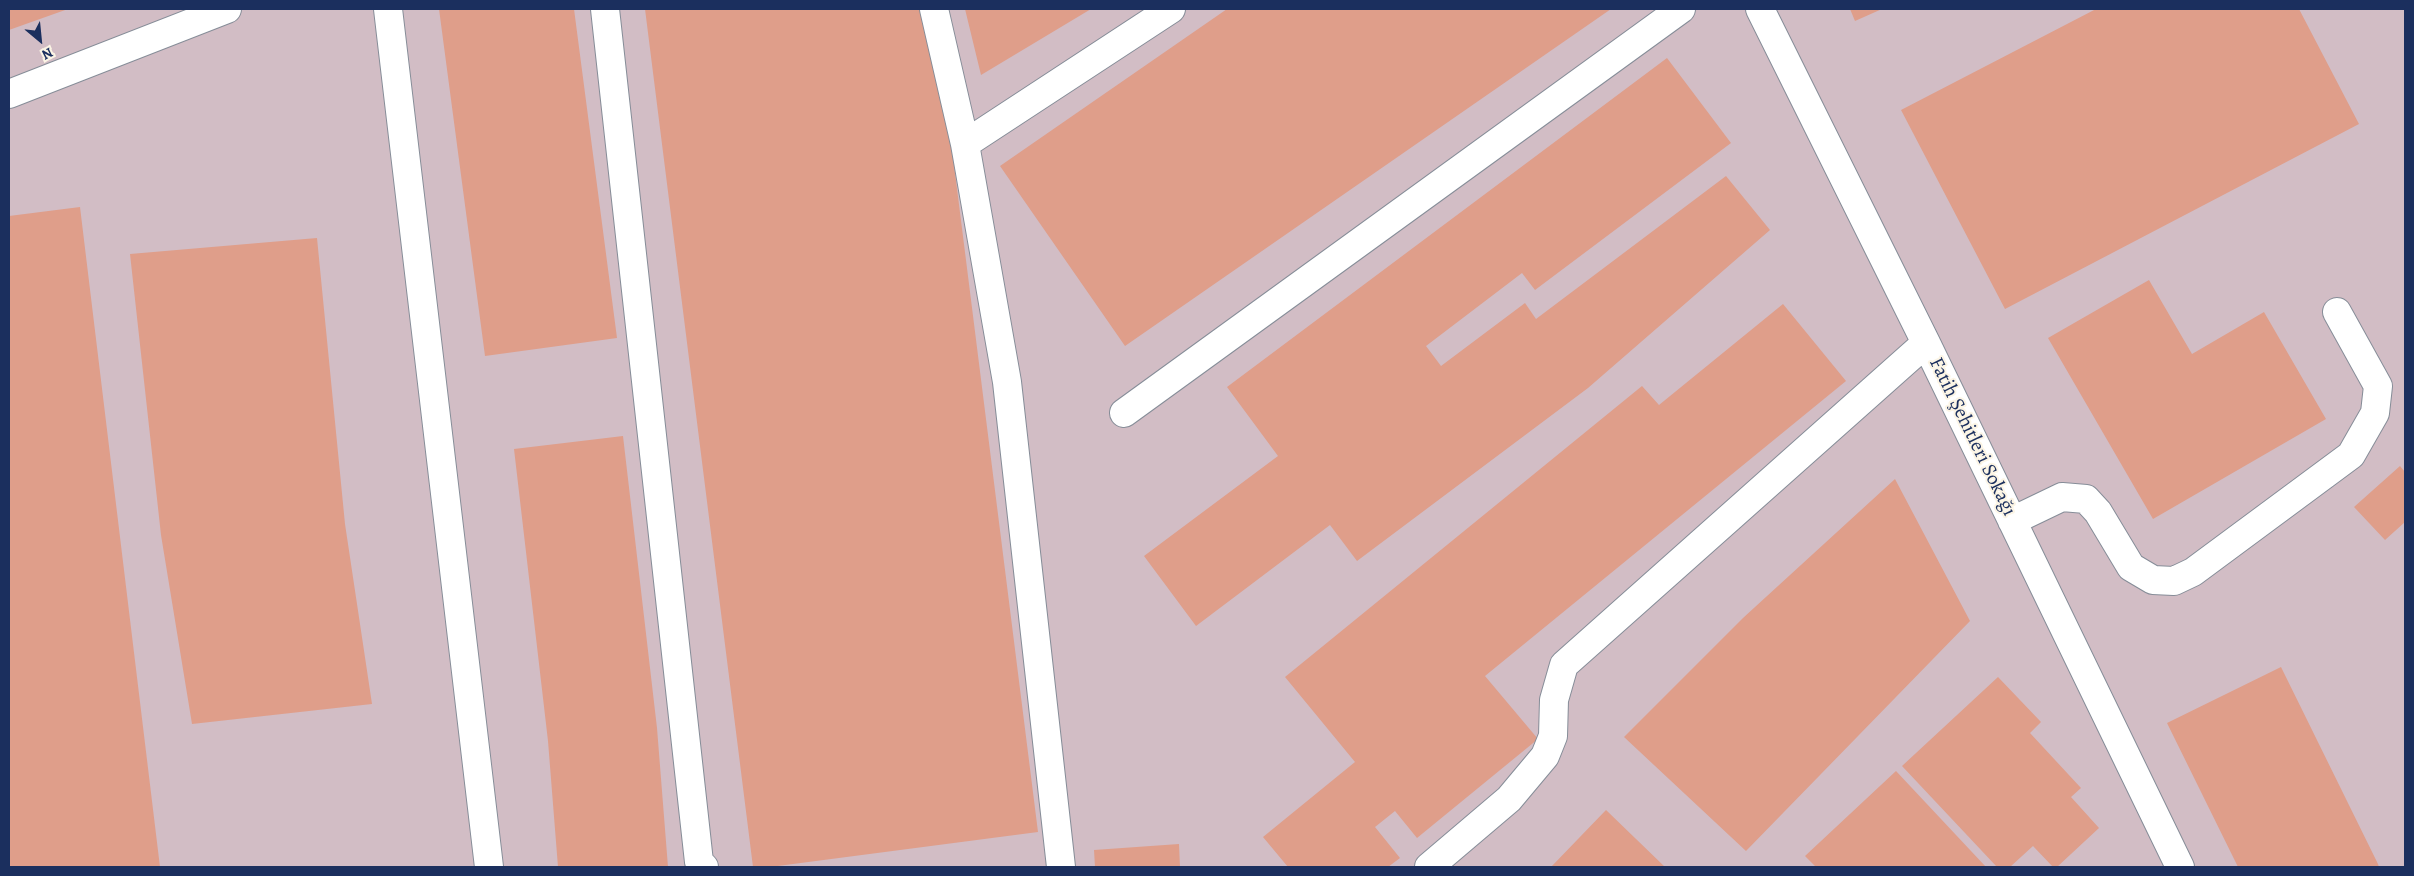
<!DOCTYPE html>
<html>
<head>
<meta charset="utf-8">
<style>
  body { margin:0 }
  #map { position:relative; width:2414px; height:876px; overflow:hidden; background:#f2ebd2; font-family:Alegreya,serif }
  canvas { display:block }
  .frame { position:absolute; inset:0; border:10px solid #1b2f5e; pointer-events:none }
  .north { position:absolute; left:15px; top:15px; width:50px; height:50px; -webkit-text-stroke:4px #fcf5e5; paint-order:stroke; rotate:152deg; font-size:14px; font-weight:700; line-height:20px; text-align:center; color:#1b2f5e }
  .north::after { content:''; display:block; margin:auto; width:18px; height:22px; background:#1b2f5e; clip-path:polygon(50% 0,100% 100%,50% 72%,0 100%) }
</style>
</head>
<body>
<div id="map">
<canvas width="2414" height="876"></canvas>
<div class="frame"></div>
<div class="north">N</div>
</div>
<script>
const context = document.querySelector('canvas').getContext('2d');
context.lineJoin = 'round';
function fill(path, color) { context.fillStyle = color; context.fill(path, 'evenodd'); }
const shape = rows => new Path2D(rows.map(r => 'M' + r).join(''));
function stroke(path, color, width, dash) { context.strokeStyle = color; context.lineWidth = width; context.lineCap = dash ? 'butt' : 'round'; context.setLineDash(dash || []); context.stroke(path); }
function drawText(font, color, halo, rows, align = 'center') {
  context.font = font + ' Alegreya,serif'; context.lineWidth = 4; context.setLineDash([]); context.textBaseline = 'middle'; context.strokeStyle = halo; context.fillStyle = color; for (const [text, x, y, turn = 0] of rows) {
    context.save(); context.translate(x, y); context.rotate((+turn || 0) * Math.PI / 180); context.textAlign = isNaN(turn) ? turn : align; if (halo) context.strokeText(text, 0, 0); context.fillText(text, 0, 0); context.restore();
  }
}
fill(shape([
  [9,9,2405,9,2405,867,9,867]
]), '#d2bdc5');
fill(shape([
  [9,9,68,9,9,30],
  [439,9,574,9,617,338,485,356],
  [645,9,926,9,952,149,1038,832,770,867,753,867],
  [965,9,1091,9,981,75],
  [1227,9,1611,9,1125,346,1000,166],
  [1850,9,1882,9,1855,21],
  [2096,9,2299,9,2359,124,2005,309,1901,110],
  [1667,58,1731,143,1535,290,1522,273,1426,346,1441,366,1525,303,1536,319,1726,176,1770,230,1588,388,1357,561,1330,525,1196,626,1144,556,1278,456,1227,387],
  [80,207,160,867,9,867,9,216],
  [317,238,345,524,372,704,192,724,161,535,130,254],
  [2149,280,2192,354,2264,312,2326,419,2153,519,2048,338],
  [1783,304,1846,381,1485,676,1538,739,1417,838,1395,811,1375,827,1400,858,1388,867,1288,867,1263,837,1355,762,1285,677,1642,386,1659,405],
  [623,436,657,728,668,867,558,867,548,741,514,449],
  [2400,466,2405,472,2405,522,2385,540,2354,507],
  [1895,479,1970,621,1746,851,1624,737,1743,618],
  [2281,667,2378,864,2379,867,2238,867,2167,723],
  [1998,677,2041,722,2030,733,2081,788,2071,797,2099,828,2057,867,2053,867,2033,846,2010,867,1997,867,1902,766],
  [1896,771,1986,867,1816,867,1805,856],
  [1606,810,1665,867,1551,867],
  [1179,844,1180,867,1095,867,1094,850]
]), '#df9e8a');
const minor = shape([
  [388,9,489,867],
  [605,9,699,862,704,867],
  [934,9,965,144,1007,382,1061,867],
  [1760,9,1926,343,2180,867],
  [9,94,227,9],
  [965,144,1171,9],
  [1124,413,1681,9],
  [2012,521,2062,497,2086,499,2098,512,2131,567,2153,580,2174,581,2193,572,2351,455,2375,413,2378,386,2337,312],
  [1429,867,1509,799,1545,756,1553,736,1554,700,1564,665,1926,343]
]);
stroke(minor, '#868d98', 30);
stroke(minor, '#fff', 28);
drawText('20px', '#1b2f5e', '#fcf5e5', [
  ["Fatih Şehitleri Sokağı",1972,437,64]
]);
</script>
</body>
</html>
